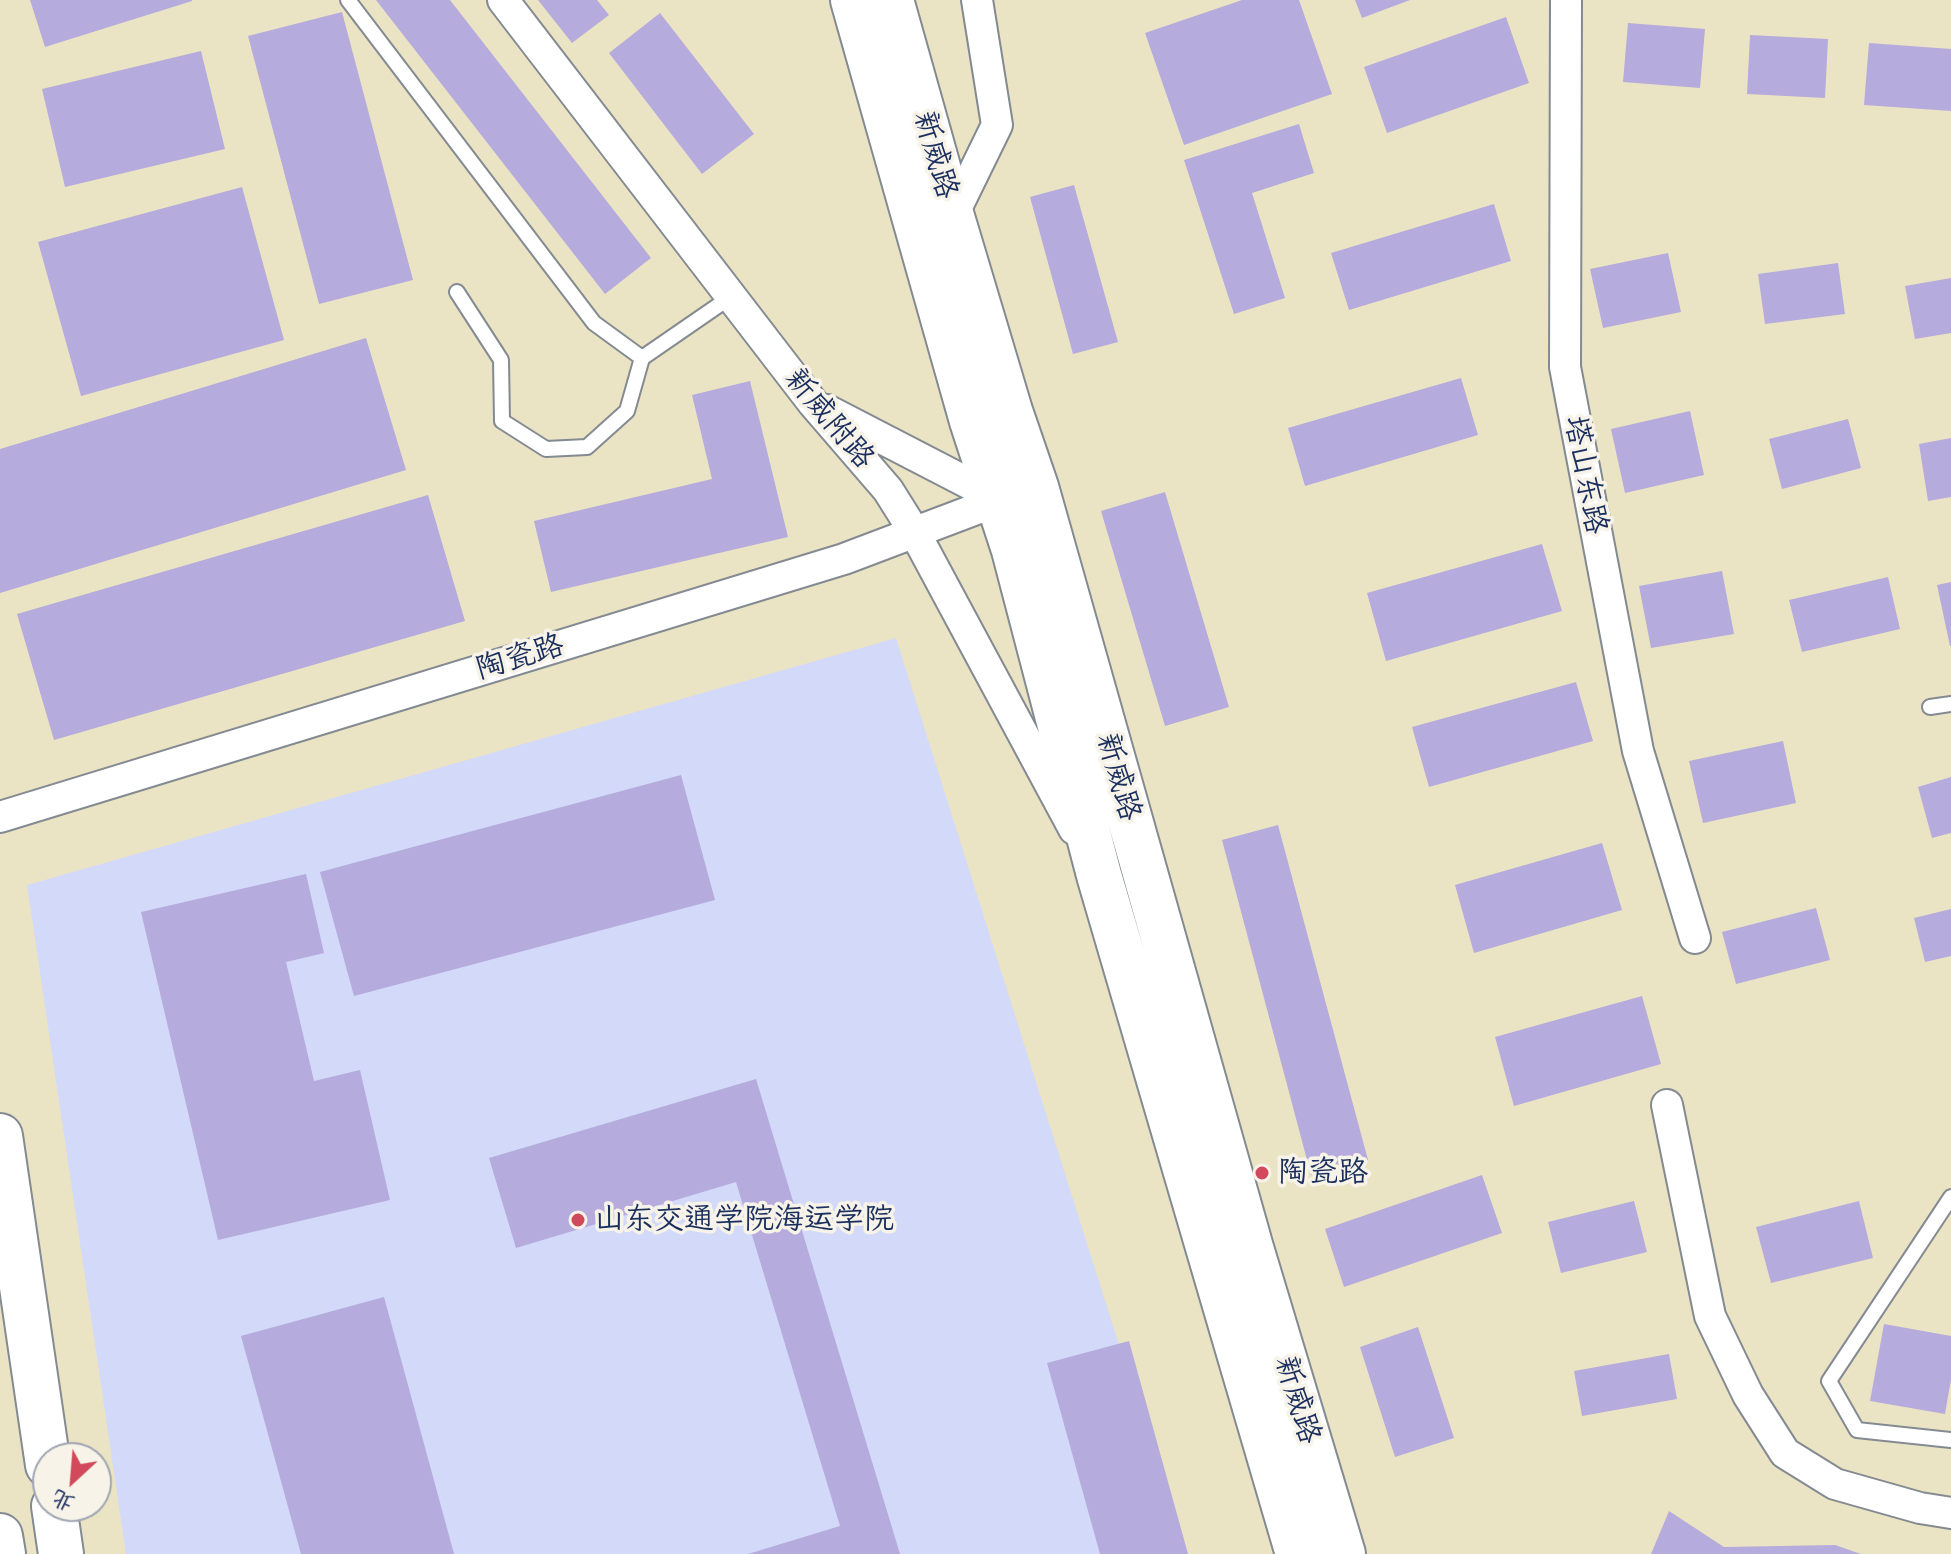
<!DOCTYPE html>
<html>
<head>
<meta charset="utf-8">
<style>
  body { margin:0 }
  #map { position:relative; width:1951px; height:1554px; overflow:hidden; background:#ebe4c4; font-family:"Patrick Hand","LXGW WenKai TC",sans-serif }
  canvas { display:block }
  .north { position:absolute; left:32px; top:1442px; width:80px; height:80px; box-sizing:border-box; background:#f7f3e8; border:2px solid #9fa5b1; border-radius:50%; rotate:206deg; font-size:22px; font-weight:700; line-height:32px; text-align:center; color:#1b2f5e }
  .north::after { content:''; display:block; margin:auto; width:28px; height:36px; background:#d1495b; clip-path:polygon(50% 0,100% 100%,50% 72%,0 100%) }
</style>
</head>
<body>
<div id="map">
<canvas width="1951" height="1554"></canvas>
<div class="north">北</div>
</div>
<script>
const context = document.querySelector('canvas').getContext('2d');
context.lineJoin = 'round';
function fill(path, color) { context.fillStyle = color; context.fill(path, 'evenodd'); }
const shape = rows => new Path2D(rows.map(r => 'M' + r).join(''));
function stroke(path, color, width, dash) { context.strokeStyle = color; context.lineWidth = width; context.lineCap = dash ? 'butt' : 'round'; context.setLineDash(dash || []); context.stroke(path); }
function drawText(font, color, halo, rows, align = 'center') {
  context.font = font + ' "Patrick Hand","LXGW WenKai TC",sans-serif'; context.lineWidth = 7; context.setLineDash([]); context.textBaseline = 'middle'; context.strokeStyle = halo; context.fillStyle = color; for (const [text, x, y, turn = 0] of rows) {
    context.save(); context.translate(x, y); context.rotate((+turn || 0) * Math.PI / 180); context.textAlign = isNaN(turn) ? turn : align; if (halo) context.strokeText(text, 0, 0); context.fillText(text, 0, 0); context.restore();
  }
}
fill(shape([
  [896,638,1185,1554,126,1554,27,885]
]), '#d2d9f9');
fill(shape([
  [30,0,192,0,192,1,45,47],
  [376,0,450,0,651,258,605,294],
  [538,0,597,0,609,15,572,43],
  [1242,0,1299,0,1332,94,1184,145,1145,33],
  [1355,0,1410,0,1362,18],
  [342,12,413,280,319,304,248,36],
  [660,13,754,134,702,174,609,53],
  [1506,17,1529,83,1387,133,1364,67],
  [1628,23,1705,29,1700,88,1623,82],
  [1750,35,1828,39,1825,98,1747,94],
  [1869,43,1951,49,1951,111,1864,105],
  [201,51,225,149,65,187,42,89],
  [1299,124,1314,173,1252,193,1285,298,1234,314,1184,160],
  [1074,185,1118,342,1073,354,1030,197],
  [242,187,284,340,81,396,38,242],
  [1494,204,1511,261,1349,310,1331,253],
  [1668,253,1681,312,1603,328,1590,269],
  [1838,263,1845,314,1765,324,1758,274],
  [1951,278,1951,333,1915,339,1905,286],
  [366,338,406,470,0,593,0,449],
  [1461,378,1478,435,1305,486,1288,428],
  [750,381,788,537,551,592,534,521,712,479,692,395],
  [1690,411,1704,475,1625,493,1611,429],
  [1848,419,1861,468,1782,489,1769,439],
  [1951,438,1951,497,1928,501,1919,444],
  [1165,492,1229,707,1165,726,1101,511],
  [428,495,465,621,54,740,17,614],
  [1542,544,1562,611,1386,661,1367,593],
  [1722,571,1734,634,1651,648,1639,586],
  [1888,577,1900,629,1802,652,1789,600],
  [1951,582,1951,646,1950,646,1937,585],
  [1576,682,1593,741,1429,787,1412,727],
  [1783,741,1796,803,1703,823,1689,761],
  [681,775,715,900,354,996,320,872],
  [1951,777,1951,833,1932,838,1918,787],
  [1278,825,1368,1160,1311,1175,1222,840],
  [1602,843,1622,910,1474,953,1455,885],
  [306,874,324,953,286,962,314,1081,360,1070,390,1200,218,1240,141,912],
  [1816,908,1830,960,1736,984,1722,932],
  [1951,909,1951,956,1925,962,1914,918],
  [1642,996,1661,1064,1514,1106,1495,1037],
  [756,1079,900,1554,748,1554,840,1526,736,1182,516,1248,489,1158],
  [1482,1175,1502,1233,1344,1287,1325,1229],
  [1634,1201,1647,1252,1561,1273,1548,1222],
  [1859,1201,1873,1258,1771,1283,1756,1227],
  [384,1297,454,1554,301,1554,241,1336],
  [1884,1324,1951,1336,1951,1379,1945,1414,1870,1401],
  [1418,1327,1454,1438,1395,1457,1360,1347],
  [1129,1341,1188,1554,1100,1554,1047,1363],
  [1669,1354,1677,1399,1582,1416,1574,1371],
  [1669,1511,1724,1547,1835,1545,1861,1554,1651,1554]
]), '#b5abdc');
const lane = shape([
  [348,0,594,323,642,358],
  [457,292,501,360,502,421,546,449,587,447,627,411,642,358,732,296],
  [1930,707,1951,704],
  [1951,1197,1829,1381,1857,1430,1951,1440]
]);
const street = shape([
  [503,0,813,403,888,490,915,533,1074,829],
  [1566,0,1565,367,1638,751,1695,938],
  [952,217,997,125,977,0],
  [827,410,999,499],
  [0,817,844,559,1016,494],
  [1667,1105,1710,1316,1748,1395,1785,1453,1835,1484,1920,1508,1951,1513]
]);
const primary = shape([
  [853,0,972,421,1014,550,1099,875,1298,1554],
  [891,0,952,217,1010,411,1036,487,1251,1248,1343,1554],
  [0,1136,48,1465],
  [54,1506,61,1554],
  [0,1536,3,1554]
]);
stroke(lane, '#838a91', 18);
stroke(street, '#838a91', 34);
stroke(primary, '#838a91', 48);
stroke(lane, '#fff', 14);
stroke(street, '#fff', 30);
stroke(primary, '#fff', 44);
for (const [x, y, r, color] of [
  [1262,1173,8,"#d1495b"],
  [578,1220,8,"#d1495b"]
]) { const dot = new Path2D(); dot.arc(x, y, r, 0, 2 * Math.PI); context.fillStyle = color; context.fill(dot); stroke(dot, '#f7f3e8', 3); }
drawText('30px', '#1b2f5e', '#f7f3e8', [
  ["新威路",935,155,74],
  ["新威附路",829,419,50],
  ["塔山东路",1585,475,79],
  ["陶瓷路",520,658,-17],
  ["新威路",1118,777,74],
  ["新威路",1297,1400,73]
]);
drawText('30px', '#1b2f5e', '#f7f3e8', [
  ["陶瓷路",1278,1173],
  ["山东交通学院海运学院",594,1220]
], 'left');
</script>
</body>
</html>
